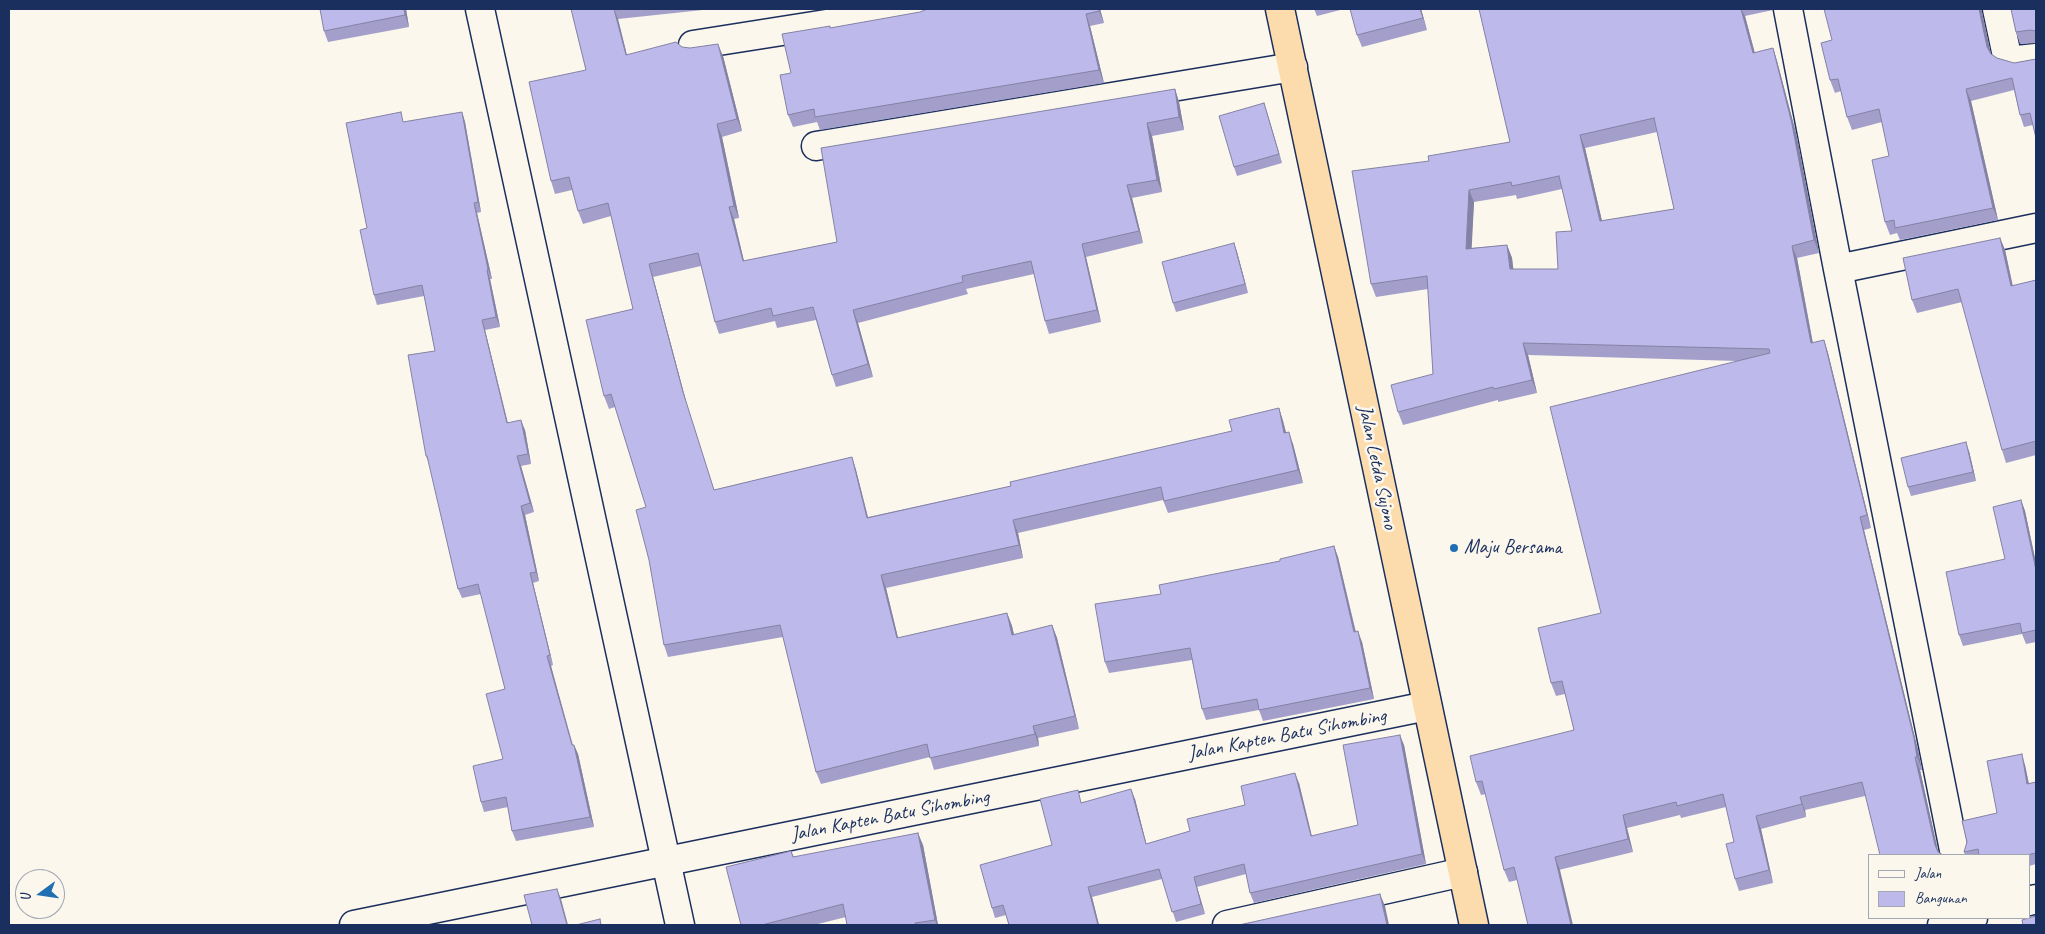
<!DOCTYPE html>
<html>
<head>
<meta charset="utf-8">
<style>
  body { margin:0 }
  #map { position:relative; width:2045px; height:934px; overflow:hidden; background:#fbf7ec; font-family:Caveat,sans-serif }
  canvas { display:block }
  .frame { position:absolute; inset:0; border:10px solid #1b2f5e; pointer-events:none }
  .legend { position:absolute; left:1868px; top:854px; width:162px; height:65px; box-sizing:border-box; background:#fbf7ec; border:1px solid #a1a7b3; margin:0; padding:6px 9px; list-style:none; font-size:15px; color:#1b2f5e }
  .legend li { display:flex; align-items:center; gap:10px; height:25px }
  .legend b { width:25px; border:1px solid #a1a7b3 }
  .north { position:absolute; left:15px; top:869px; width:50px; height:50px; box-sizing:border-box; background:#fbf7ec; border:1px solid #a1a7b3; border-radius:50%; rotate:256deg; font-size:14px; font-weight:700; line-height:20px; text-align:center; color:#1b2f5e }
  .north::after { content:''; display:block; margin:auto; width:18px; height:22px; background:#1f6fb2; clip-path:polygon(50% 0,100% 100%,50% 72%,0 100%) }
</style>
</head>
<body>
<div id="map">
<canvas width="2045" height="934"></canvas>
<div class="frame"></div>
<ul class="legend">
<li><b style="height:6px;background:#fbf7ec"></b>Jalan</li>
<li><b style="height:14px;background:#bdb9eb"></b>Bangunan</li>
</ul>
<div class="north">U</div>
</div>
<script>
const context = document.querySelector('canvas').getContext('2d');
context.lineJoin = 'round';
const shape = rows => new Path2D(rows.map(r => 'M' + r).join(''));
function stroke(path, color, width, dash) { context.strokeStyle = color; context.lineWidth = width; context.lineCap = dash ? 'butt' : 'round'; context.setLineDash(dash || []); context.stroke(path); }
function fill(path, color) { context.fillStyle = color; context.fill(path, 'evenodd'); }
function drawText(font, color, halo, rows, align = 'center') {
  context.font = font + ' Caveat,sans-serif'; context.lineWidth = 5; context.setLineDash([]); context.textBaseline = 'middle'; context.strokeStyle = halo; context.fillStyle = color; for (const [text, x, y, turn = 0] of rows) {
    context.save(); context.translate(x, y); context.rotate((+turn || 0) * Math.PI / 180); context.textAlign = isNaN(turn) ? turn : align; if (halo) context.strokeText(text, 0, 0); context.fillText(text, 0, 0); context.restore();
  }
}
const minor = shape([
  [480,9,680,925],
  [1788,9,1838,269,1955,855],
  [1997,9,2007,56,2017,60,2036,58],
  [693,45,922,9],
  [816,146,1293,67],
  [1838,269,2036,228],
  [2029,901,2036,899],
  [1227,925,1463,872],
  [1942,925,1973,918]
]);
const tertiary = shape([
  [354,925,1427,706]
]);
const trunk = shape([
  [1280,9,1474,925]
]);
stroke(minor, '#1b2f5e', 31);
stroke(tertiary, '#1b2f5e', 31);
stroke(trunk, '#1b2f5e', 31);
stroke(minor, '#fbf7ec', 28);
stroke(tertiary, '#fbf7ec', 28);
stroke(trunk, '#fcdcac', 28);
fill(shape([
  [406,9,409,27,328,42,324,31],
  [571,9,712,9,618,19,627,55,682,47,723,56,742,131,722,137,739,218,734,219,744,261,837,242,1175,89,1179,102,1184,130,1152,136,1162,192,1132,198,1143,243,1086,257,1101,322,1049,334,1045,321,1034,274,966,289,968,294,858,323,873,377,836,387,832,375,816,320,777,328,775,321,719,334,715,322,701,266,653,277,687,405,714,490,852,457,856,470,868,517,1011,486,1232,431,1279,408,1283,421,1286,432,1293,444,1303,483,1168,513,1163,500,1018,533,1023,558,886,588,898,638,1007,613,1012,626,1014,635,1052,625,1057,638,1079,729,1038,738,1039,746,934,770,930,757,821,784,816,772,783,637,668,657,664,645,646,507,615,407,609,409,604,396,633,309,611,216,583,224,578,211,572,190,555,194,551,181,586,70],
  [1100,9,1104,23,1090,26,1104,83,820,130,817,122,793,127,788,115,791,73,831,28],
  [1314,9,1344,9,1317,16],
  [1421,9,1427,30,1362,47,1357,35],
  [1479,9,1773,9,1773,10,1745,16,1755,53,1773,48,1777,61,1797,137,1819,253,1797,258,1813,343,1824,340,1828,353,1871,528,1864,530,1918,750,1922,770,1920,770,1938,852,1865,796,1805,810,1806,817,1761,829,1773,883,1739,891,1735,879,1734,842,1726,807,1681,818,1680,815,1627,828,1633,852,1509,882,1504,870,1486,794,1481,795,1476,782,1574,730,1565,694,1556,696,1551,683,1601,613,1737,361,1528,355,1537,393,1498,402,1498,400,1403,425,1398,412,1433,374,1428,289,1376,297,1371,284,1429,161,1510,142],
  [1657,132,1674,209,1602,221,1585,148],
  [1562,189,1572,231,1558,269,1513,269,1512,258,1507,245,1471,248,1474,202,1516,195,1517,199],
  [2036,9,2036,43,2020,44,2016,32],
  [1982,12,1991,54,1997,58,2014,63,2036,59,2033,125,2024,127,2020,115,2014,90,1971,101,1998,220,1900,240,1897,233,1890,235,1885,222,1889,156,1882,122,1852,130,1847,117,1841,91,1835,93,1830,80,1832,40],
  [1264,103,1282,163,1237,176,1234,167],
  [462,112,465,122,481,212,477,213,492,279,490,279,500,327,485,330,508,423,525,430,531,464,521,466,534,512,525,515,539,581,533,583,553,665,551,666,573,745,574,745,578,754,594,827,516,841,512,831,508,807,484,812,481,802,503,759,505,689,481,594,462,598,458,589,430,466,426,456,435,351,424,296,377,305,374,295,367,228,404,122],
  [2000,238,2005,250,2013,286,2036,280,2036,455,2006,463,2002,450,1962,302,1917,313,1912,300],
  [1234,243,1237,252,1248,293,1176,312,1173,303],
  [1969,451,1976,481,1911,496,1908,487],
  [2021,500,2025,511,2036,563,2036,642,2026,644,2022,634,1963,646,1959,635,2005,559],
  [1334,546,1338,557,1356,632,1362,642,1374,699,1263,721,1259,710,1206,720,1202,709,1192,660,1109,673,1105,662,1161,594],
  [1404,745,1426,864,1254,903,1250,893,1246,874,1197,887,1205,914,1176,922,1162,879,1092,897,1099,925,1009,925,1006,915,995,918,992,908,1052,845,1082,802,1135,799,1146,844,1190,831,1245,805,1299,783,1312,836,1358,825],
  [2025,765,2029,784,2036,782,2036,864,2029,866,2029,855,1965,855,1964,852,1997,813],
  [923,845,938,925,847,925,846,917,814,925,741,925,791,851,794,857]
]), '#a39fca');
fill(shape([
  [404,9,406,9,409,27,405,15],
  [614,9,618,19,630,68,626,55],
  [1099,9,1100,9,1104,23,1099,11],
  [1420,9,1421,9,1427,30],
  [1741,9,1745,16,1758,66,1753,53],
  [1979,9,1982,9,1982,12,1992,59,1987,47],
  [1086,14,1090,26,1104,83,1099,70],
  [718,44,723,56,742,131,737,119],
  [1773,48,1777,61,1797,137,1819,253,1814,240],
  [1175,89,1179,102,1184,130,1179,117],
  [1966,89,1971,101,1998,220,1993,208],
  [1264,103,1267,112,1282,163,1279,154],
  [462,112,465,122,481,212,478,202],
  [1147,123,1152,136,1162,192,1157,180],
  [717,124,722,137,739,218,734,206],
  [1580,135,1585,148,1605,234,1600,221],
  [1127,185,1132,198,1143,243,1139,231],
  [1469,190,1474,202,1471,262,1466,249],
  [474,203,477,213,492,279,488,269],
  [729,207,734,219,747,274,743,261],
  [2000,238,2005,250,2015,298,2011,286],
  [1234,243,1237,252,1248,293,1245,284],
  [1082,244,1086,257,1101,322,1097,310],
  [1507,245,1512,258,1515,282,1510,269],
  [1792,246,1797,258,1815,356,1811,343],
  [649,264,653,277,687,405,718,503,683,392],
  [487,270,490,279,500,327,496,317],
  [853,310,858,323,873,377,868,364],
  [482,320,485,330,510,433,507,423],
  [1824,340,1828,353,1871,528,1867,515],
  [1523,343,1528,355,1537,393,1532,380],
  [1279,408,1283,421,1289,445,1284,433],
  [521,420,525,430,531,464,528,454],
  [1289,432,1293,444,1303,483,1298,470],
  [1966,442,1969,451,1976,481,1973,472],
  [517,456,521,466,534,512,530,503],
  [852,457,856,470,871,530,867,518],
  [2021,500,2025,511,2036,563,2036,570],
  [521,506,525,515,539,581,536,572],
  [1860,517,1864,530,1918,750,1922,770,1917,757],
  [1013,520,1018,533,1023,558,1019,545],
  [1334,546,1338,557,1358,643,1354,632],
  [530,573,533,583,553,665,550,655],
  [881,575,886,588,901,650,897,638],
  [1007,613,1012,626,1017,648,1012,635],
  [1052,625,1057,638,1079,729,1075,716],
  [1358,631,1362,642,1374,699,1370,688],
  [547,656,551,666,575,755,572,745],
  [1033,726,1038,738,1039,746,1035,734],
  [1400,735,1404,745,1426,864,1422,854],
  [574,745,578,754,594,827,590,817],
  [2022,754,2025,765,2031,795,2027,784],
  [1915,757,1920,770,1939,855,1935,845],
  [1295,773,1299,783,1314,846,1311,836],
  [1131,789,1135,799,1149,854,1146,844],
  [1800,797,1805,810,1806,817,1802,804],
  [1623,815,1627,828,1633,852,1628,839],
  [1756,816,1761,829,1773,883,1769,870],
  [918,833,923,845,938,925,937,925,935,920],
  [1555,857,1560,870,1573,925,1571,925],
  [1194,877,1197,887,1205,914,1201,904],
  [1088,887,1092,897,1099,925,1098,925],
  [557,889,561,899,568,925,567,925],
  [1380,894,1385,906,1389,925,1387,925]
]), '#8482a4');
const building = shape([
  [320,9,404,9,405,15,324,31,320,9],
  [571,9,614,9,626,55,676,42,682,47,690,48,718,44,737,119,717,124,734,206,729,207,743,261,837,242,821,148,1175,89,1179,117,1147,123,1157,180,1127,185,1139,231,1082,244,1097,310,1045,321,1031,261,962,276,963,282,853,310,868,364,832,375,813,307,773,316,771,308,715,322,698,253,649,264,683,392,714,490,852,457,867,518,1011,486,1010,482,1232,431,1229,420,1279,408,1284,433,1289,432,1298,470,1164,501,1161,487,1013,520,1019,545,881,575,897,638,1007,613,1012,635,1052,625,1075,716,1033,726,1035,734,930,758,927,744,816,772,780,625,664,645,649,560,636,510,646,507,611,394,604,396,586,320,633,309,608,203,578,211,569,177,551,181,529,82,586,70,571,9],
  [927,9,1099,9,1099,11,1086,14,1099,70,815,117,814,109,788,115,780,75,791,73,782,34,830,26,830,28,920,12,927,9],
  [1350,9,1420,9,1423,18,1357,35,1350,9],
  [1479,9,1741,9,1753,53,1773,48,1792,124,1814,240,1792,246,1811,343,1824,340,1867,515,1860,517,1914,738,1917,757,1915,757,1935,845,1938,852,1943,855,1880,855,1862,782,1800,797,1802,804,1756,816,1769,870,1735,879,1726,844,1734,842,1723,794,1677,806,1676,802,1623,815,1628,839,1555,857,1571,925,1528,925,1514,867,1504,870,1482,781,1476,782,1470,756,1574,730,1562,681,1551,683,1538,628,1601,613,1550,407,1770,353,1769,349,1523,343,1532,380,1494,389,1493,387,1398,412,1391,385,1433,374,1427,276,1371,284,1352,171,1429,161,1428,156,1510,142,1479,9],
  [1654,118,1674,209,1600,221,1580,135,1654,118],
  [1559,176,1572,231,1556,232,1558,269,1510,269,1507,245,1466,249,1469,190,1511,182,1512,186,1559,176],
  [1824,9,1979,9,1987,47,1991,54,1997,58,2014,63,2036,59,2036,138,2030,113,2020,115,2012,78,1966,89,1993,208,1895,228,1894,220,1885,222,1872,160,1889,156,1879,109,1847,117,1838,79,1830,80,1821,43,1832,40,1824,9],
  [2011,9,2036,9,2036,31,2030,30,2016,32,2011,9],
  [1264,103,1279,154,1234,167,1219,116,1264,103],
  [401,112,403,122,462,112,478,202,474,203,488,269,487,270,496,317,482,320,507,423,521,420,528,454,517,456,530,503,521,506,536,572,530,573,550,655,547,656,572,745,574,745,590,817,512,831,506,797,481,802,473,766,503,759,486,694,505,689,478,584,458,589,427,456,426,456,408,355,435,351,422,285,374,295,360,230,367,228,346,123,401,112],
  [2000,238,2011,286,2036,280,2036,441,2002,450,1958,289,1912,300,1903,258,2000,238],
  [1234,243,1245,284,1173,303,1162,262,1234,243],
  [1966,442,1973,472,1908,487,1901,458,1966,442],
  [2021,500,2036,570,2036,630,2022,633,2020,623,1959,635,1946,572,2005,559,1993,507,2021,500],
  [1334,546,1354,632,1358,631,1370,688,1259,710,1257,699,1202,709,1190,648,1105,662,1095,604,1161,594,1159,585,1280,561,1280,559,1334,546],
  [1400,735,1422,854,1250,893,1244,864,1194,877,1201,904,1172,912,1159,869,1088,887,1098,925,1009,925,1003,905,992,908,980,865,1052,845,1040,799,1078,790,1081,803,1131,789,1146,844,1190,831,1187,819,1245,805,1241,786,1295,773,1311,836,1358,825,1343,745,1400,735],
  [2022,754,2027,784,2036,782,2036,853,2026,855,1979,855,1978,849,1964,852,1967,842,1962,821,1997,813,1987,761,2022,754],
  [918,833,935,920,915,923,916,925,847,925,843,904,762,925,741,925,726,867,791,851,793,857,918,833],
  [557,889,567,925,532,925,524,895,557,889],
  [1380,894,1387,925,1239,925,1380,894],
  [2036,916,2036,925,2023,925,2022,920,2036,916],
  [600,919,601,925,576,925,600,919]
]);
fill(building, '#bdb9eb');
stroke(building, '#8482a4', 1);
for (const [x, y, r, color] of [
  [1454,548,5,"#1f6fb2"]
]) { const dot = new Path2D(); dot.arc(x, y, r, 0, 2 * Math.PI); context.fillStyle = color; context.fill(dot); stroke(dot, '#fbf7ec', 2); }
drawText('20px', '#1b2f5e', '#fbf7ec', [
  ["Jalan Letda Sujono",1377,467,78],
  ["Jalan Kapten Batu Sihombing",1287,735,-11],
  ["Jalan Kapten Batu Sihombing",890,816,-11]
]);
drawText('20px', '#1b2f5e', '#fbf7ec', [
  ["Maju Bersama",1464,548]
], 'left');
</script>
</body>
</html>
